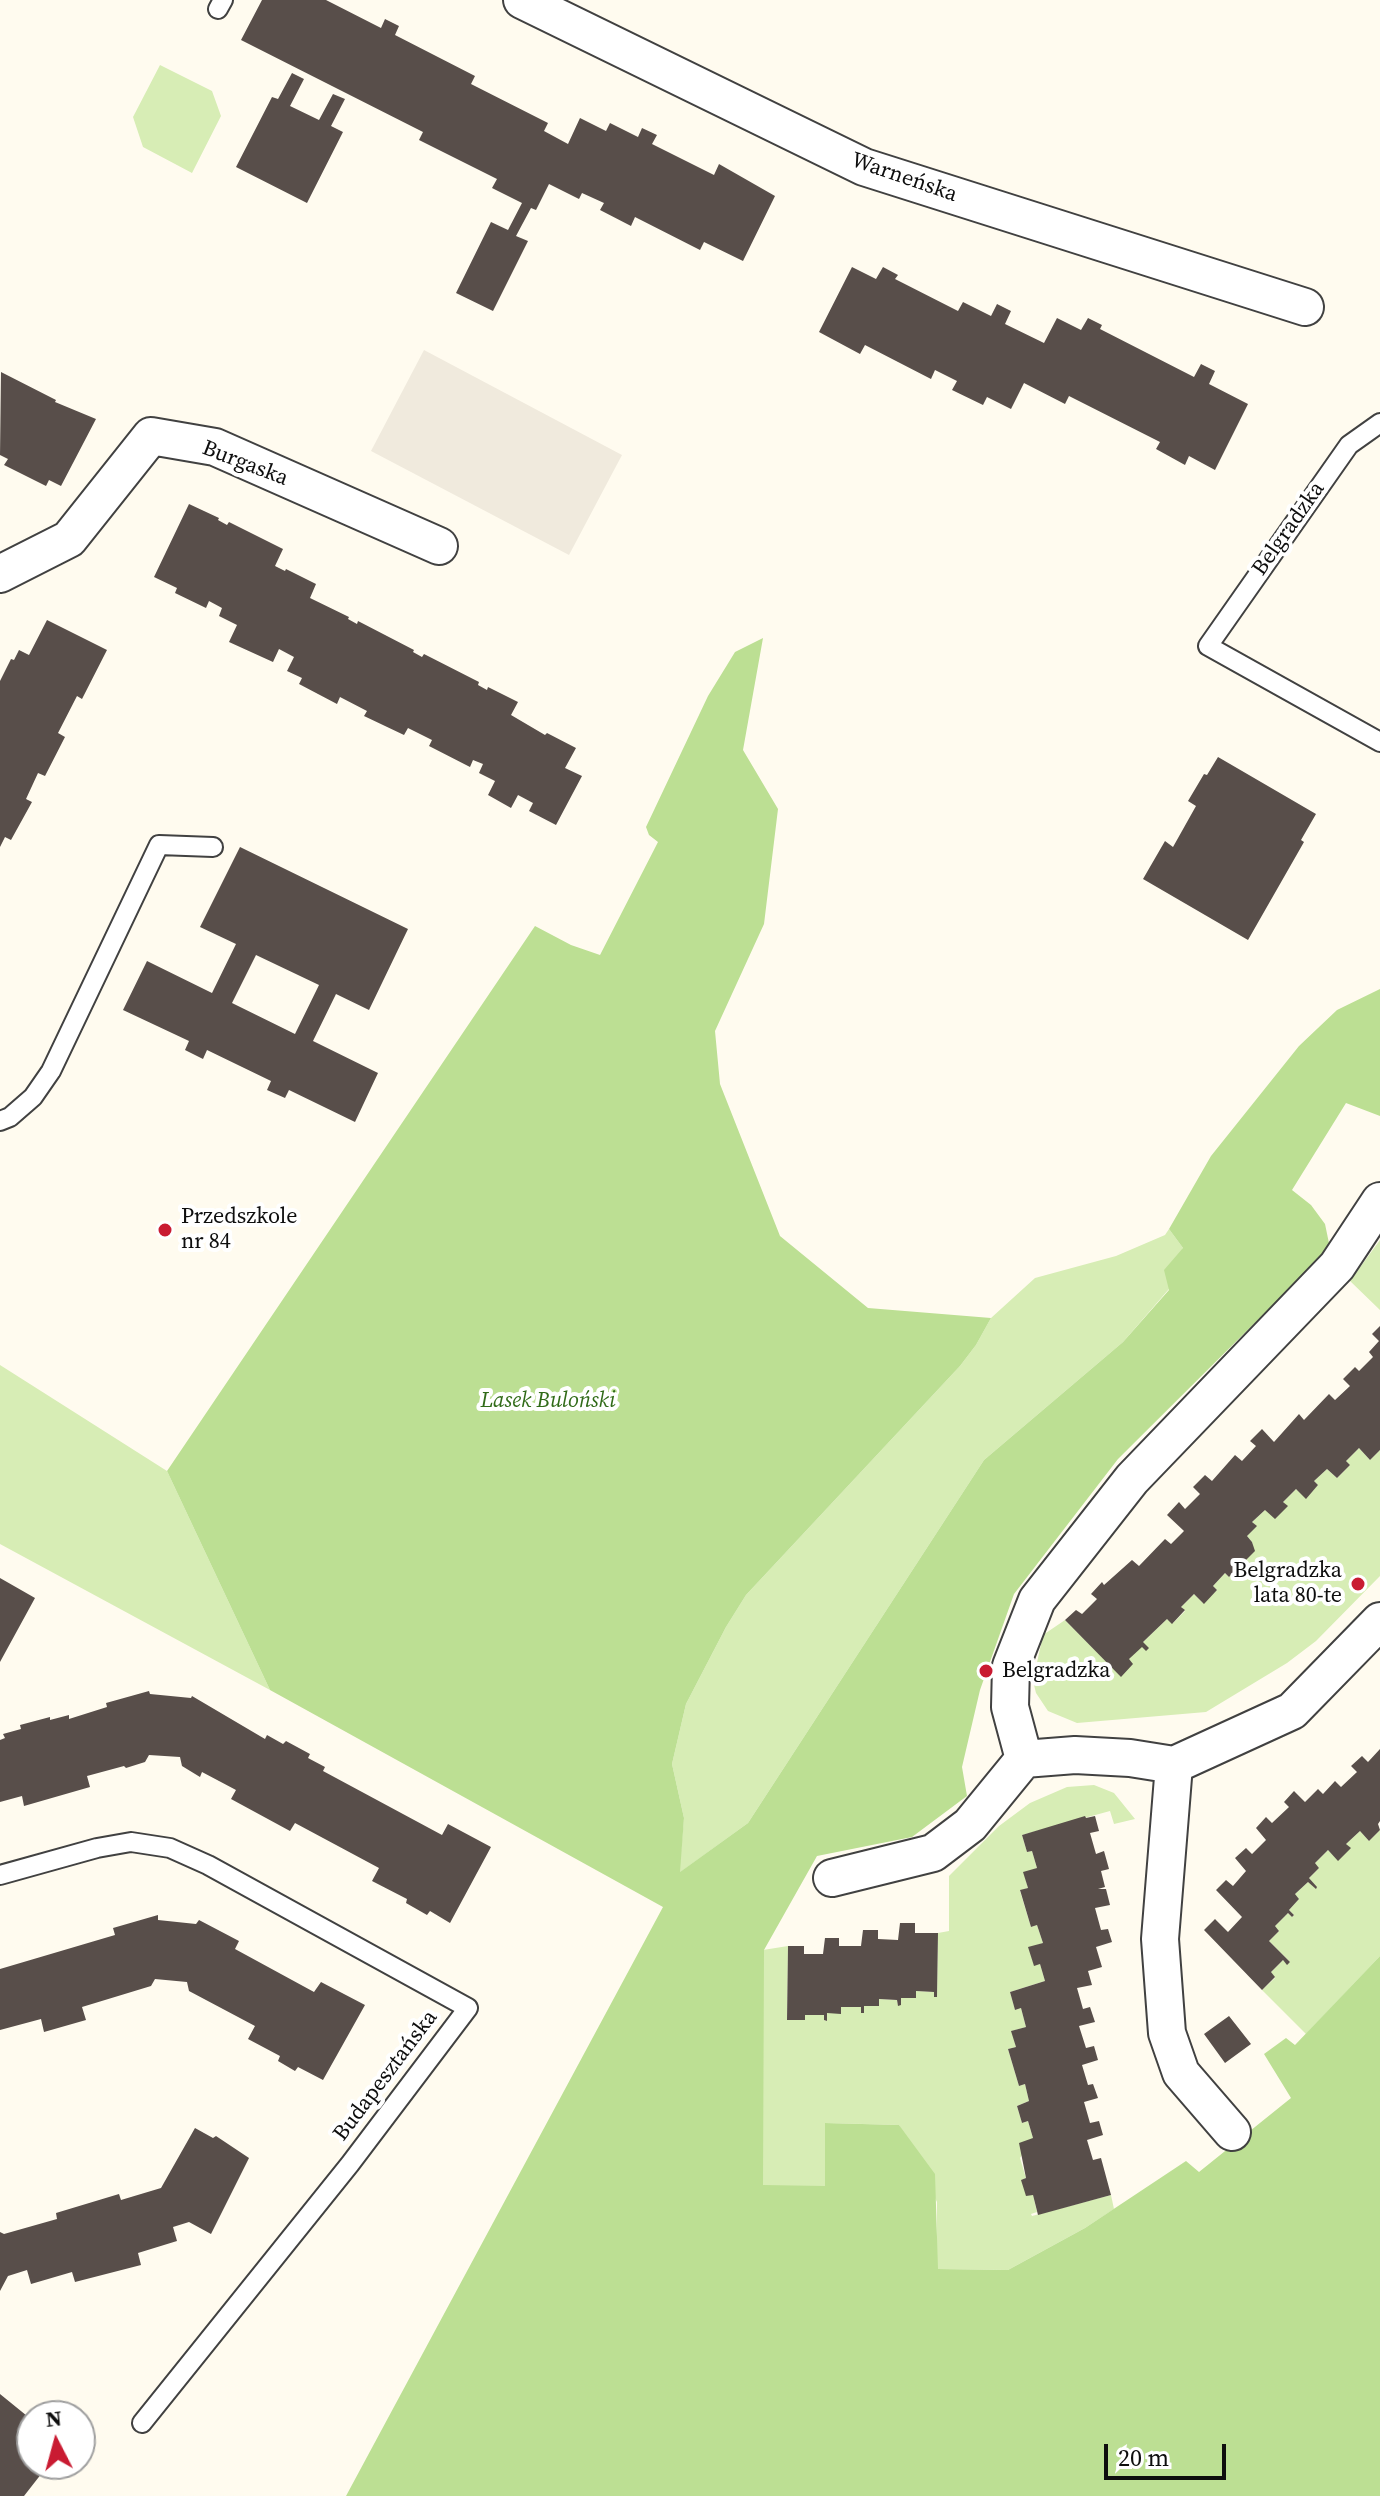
<!DOCTYPE html>
<html>
<head>
<meta charset="utf-8">
<style>
  body { margin:0 }
  #map { position:relative; width:1380px; height:2496px; overflow:hidden; background:#fffbef; font-family:"Source Serif 4",serif }
  canvas { display:block }
  .north { position:absolute; left:16px; top:2400px; width:80px; height:80px; box-sizing:border-box; background:#fff; border:2px solid #9f9f9f; border-radius:50%; rotate:354deg; font-size:22px; font-weight:700; line-height:32px; text-align:center; color:#0e0e0e }
  .north::after { content:''; display:block; margin:auto; width:28px; height:36px; background:#c91b32; clip-path:polygon(50% 0,100% 100%,50% 72%,0 100%) }
  .scale { position:absolute; left:1104px; top:2444px; width:122px; height:36px; box-sizing:border-box; border:4px solid #0e0e0e; border-top:0; padding-left:10px; font-size:24px; line-height:28px; white-space:nowrap; color:#0e0e0e; -webkit-text-stroke:6px #fff; paint-order:stroke }
</style>
</head>
<body>
<div id="map">
<canvas width="1380" height="2496"></canvas>
<div class="north">N</div>
<div class="scale">20 m</div>
</div>
<script>
const context = document.querySelector('canvas').getContext('2d');
context.lineJoin = 'round';
function fill(path, color) { context.fillStyle = color; context.fill(path, 'evenodd'); }
const shape = rows => new Path2D(rows.map(r => 'M' + r).join(''));
function stroke(path, color, width, dash) { context.strokeStyle = color; context.lineWidth = width; context.lineCap = dash ? 'butt' : 'round'; context.setLineDash(dash || []); context.stroke(path); }
function drawText(font, color, halo, rows, align = 'center') {
  context.font = font + ' "Source Serif 4",serif'; context.lineWidth = 8; context.setLineDash([]); context.textBaseline = 'middle'; context.strokeStyle = halo; context.fillStyle = color; for (const [text, x, y, turn = 0] of rows) {
    context.save(); context.translate(x, y); context.rotate((+turn || 0) * Math.PI / 180); context.textAlign = isNaN(turn) ? turn : align; if (halo) context.strokeText(text, 0, 0); context.fillText(text, 0, 0); context.restore();
  }
}
fill(shape([
  [160,65,212,91,221,116,192,173,143,147,133,117],
  [1169,1229,1183,1248,1169,1289,1123,1342,984,1460,748,1823,679,1873,684,1818,672,1764,686,1704,726,1627,746,1595,960,1366,976,1345,991,1318,1035,1278,1116,1256,1165,1235],
  [1380,1240,1380,1310,1350,1281],
  [0,1365,167,1471,270,1690,0,1544],
  [1359,1448,1370,1460,1380,1450,1380,1576,1316,1641,1287,1663,1206,1712,1077,1723,1048,1711,1036,1693,1033,1681,1043,1635,1065,1620,1121,1676,1129,1659,1143,1642,1167,1619,1173,1623,1185,1611,1181,1607,1194,1594,1203,1603,1217,1590,1213,1586,1225,1573,1229,1577,1254,1551,1252,1542,1247,1536,1256,1526,1252,1522,1265,1510,1287,1506,1283,1502,1296,1489,1306,1498,1318,1485,1314,1481,1327,1469,1337,1478,1350,1465,1346,1461],
  [1094,1785,1114,1793,1135,1819,1114,1824,1110,1811,1022,1835,1027,1852,1032,1851,1037,1868,1024,1873,1028,1888,1020,1891,1031,1927,1037,1925,1043,1943,1029,1948,1034,1965,1040,1964,1045,1981,1010,1992,1015,2010,1021,2008,1026,2027,1012,2031,1016,2047,1008,2049,1019,2086,1025,2084,1029,2101,1017,2106,1022,2123,1028,2121,1033,2138,1020,2158,1026,2178,1022,2180,1033,2195,1037,2212,1031,2214,1032,2216,1111,2195,1114,2209,1085,2228,1008,2270,937,2269,937,2202,899,2125,826,2123,825,2186,763,2186,763,1950,788,1946,787,2020,804,2020,805,2015,824,2015,824,2020,827,2021,827,2013,841,2013,841,2007,861,2007,861,2012,863,2013,864,2006,879,2005,879,1999,897,2000,898,2005,901,2005,901,1998,916,1991,934,1992,934,1997,937,1997,938,1933,949,1931,949,1876,999,1826,1030,1803,1067,1787],
  [1380,1830,1380,1956,1306,2034,1262,1990,1275,1978,1271,1972,1283,1960,1287,1964,1290,1962,1269,1941,1279,1931,1275,1926,1288,1913,1292,1917,1294,1915,1289,1910,1299,1899,1295,1894,1308,1882,1314,1884,1309,1878,1319,1868,1315,1863,1328,1850,1338,1860,1350,1848,1346,1844,1360,1831,1369,1841]
]), '#d7edb5');
fill(shape([
  [763,638,743,750,778,809,764,924,715,1031,720,1084,780,1236,868,1308,991,1318,976,1345,960,1366,746,1595,726,1627,686,1704,672,1764,684,1818,680,1872,748,1823,984,1460,1123,1342,1169,1290,1164,1270,1183,1248,1169,1229,1211,1156,1299,1046,1337,1010,1380,989,1380,1116,1346,1103,1292,1190,1311,1205,1325,1224,1330,1248,1118,1459,1014,1594,980,1690,962,1767,967,1796,912,1837,817,1856,764,1950,763,2185,825,2186,825,2123,899,2125,935,2174,938,2269,1008,2270,1085,2228,1186,2161,1199,2172,1291,2098,1264,2054,1286,2038,1295,2045,1380,1956,1380,2496,346,2496,663,1907,270,1690,167,1471,535,926,571,945,600,955,658,842,649,835,646,827,708,696,735,652]
]), '#bcdf93');
fill(shape([
  [424,350,622,455,569,555,371,451]
]), '#f0eadd');
fill(shape([
  [262,0,326,0,381,28,385,19,399,26,395,35,475,76,471,84,548,123,544,131,568,144,580,118,606,131,610,123,638,137,642,128,657,135,652,144,714,175,719,164,775,196,743,261,704,242,700,250,635,217,631,226,600,210,604,203,582,193,579,199,549,184,536,210,531,208,516,236,528,241,493,311,456,293,491,222,508,230,522,203,492,188,497,179,419,140,423,132,241,40],
  [292,73,304,79,290,106,319,120,333,94,345,99,331,126,343,132,307,203,236,167,272,97,278,99],
  [852,267,876,279,883,267,898,275,895,279,958,311,963,302,991,316,997,304,1011,311,1005,324,1044,343,1057,318,1081,330,1088,318,1102,325,1100,329,1194,377,1201,364,1215,371,1209,384,1248,404,1215,470,1189,456,1185,465,1156,449,1160,442,1069,396,1065,404,1024,383,1011,409,987,397,983,405,952,390,957,381,935,370,931,379,865,345,860,354,819,332],
  [1,372,56,400,55,402,96,419,61,486,49,480,46,486,4,465,8,459,0,455],
  [189,504,219,518,218,520,227,525,229,522,283,549,275,566,285,571,286,569,316,584,310,598,349,617,348,619,357,624,358,621,414,650,413,652,422,657,424,654,479,682,478,685,487,690,488,687,518,702,511,715,545,735,547,733,576,748,565,768,582,776,556,825,529,811,533,803,518,795,511,808,488,795,495,781,479,773,483,764,473,760,470,767,429,746,432,740,408,728,404,735,364,716,367,711,340,697,337,704,299,684,302,678,287,671,294,657,279,649,273,662,229,642,237,625,219,616,222,608,209,601,206,608,175,593,177,588,154,577],
  [47,620,107,650,82,699,77,696,58,733,65,737,45,776,38,773,26,799,32,802,11,840,5,837,0,847,0,681,11,659,14,660,19,650,29,655],
  [1218,757,1316,814,1301,840,1304,842,1248,940,1143,879,1165,841,1173,847,1196,806,1188,801,1204,774,1207,775],
  [240,847,408,929,369,1010,336,994,313,1041,378,1073,355,1122,289,1090,285,1098,267,1090,271,1081,207,1050,203,1059,185,1050,189,1041,123,1010,147,961,212,993,236,944,200,927],
  [256,955,319,985,295,1034,232,1003],
  [1380,1326,1380,1450,1370,1460,1359,1448,1346,1461,1350,1465,1337,1478,1327,1469,1314,1481,1318,1485,1306,1499,1296,1489,1283,1502,1288,1506,1275,1519,1265,1510,1252,1522,1257,1526,1247,1536,1252,1542,1255,1551,1229,1577,1225,1573,1213,1586,1217,1590,1204,1604,1194,1594,1181,1607,1185,1610,1172,1624,1167,1619,1143,1642,1149,1648,1146,1651,1142,1647,1129,1659,1133,1664,1121,1677,1065,1620,1076,1610,1082,1614,1097,1599,1091,1594,1102,1582,1104,1585,1132,1560,1139,1566,1165,1539,1171,1544,1184,1531,1167,1515,1179,1502,1185,1509,1200,1494,1193,1487,1205,1475,1212,1481,1235,1455,1242,1461,1256,1446,1250,1441,1262,1429,1274,1442,1299,1414,1304,1420,1329,1394,1335,1400,1350,1386,1343,1379,1355,1367,1359,1371,1373,1357,1369,1352,1379,1341,1372,1334],
  [0,1578,35,1598,0,1662],
  [149,1691,150,1694,191,1698,192,1696,265,1739,267,1735,283,1744,286,1741,310,1754,308,1758,325,1767,323,1771,442,1835,448,1824,491,1847,450,1923,430,1911,427,1915,406,1903,407,1899,372,1881,379,1868,295,1823,290,1831,231,1799,236,1790,202,1772,200,1777,182,1766,180,1757,149,1755,145,1762,126,1768,124,1766,87,1776,90,1787,24,1806,22,1796,0,1802,0,1740,5,1738,3,1734,21,1729,20,1725,50,1717,50,1720,69,1715,69,1719,107,1707,106,1703],
  [1380,1749,1380,1821,1378,1824,1380,1830,1369,1841,1360,1831,1346,1844,1351,1848,1338,1861,1328,1850,1315,1863,1319,1868,1309,1878,1317,1887,1316,1889,1308,1882,1295,1894,1299,1899,1289,1910,1294,1915,1292,1917,1288,1913,1275,1926,1279,1931,1269,1941,1290,1962,1287,1965,1283,1960,1271,1972,1275,1977,1262,1990,1204,1930,1215,1919,1228,1932,1242,1917,1216,1890,1226,1880,1233,1886,1246,1871,1235,1858,1246,1848,1252,1854,1266,1840,1256,1828,1266,1817,1272,1823,1289,1807,1284,1802,1294,1791,1305,1802,1318,1789,1323,1794,1335,1781,1341,1787,1357,1772,1351,1766,1362,1756,1368,1762],
  [1085,1816,1086,1818,1095,1816,1099,1831,1090,1833,1096,1854,1104,1851,1109,1869,1101,1871,1105,1887,1098,1889,1106,1889,1110,1905,1095,1908,1101,1930,1108,1929,1112,1942,1096,1947,1102,1967,1088,1971,1092,1985,1077,1988,1083,2009,1090,2007,1095,2022,1079,2026,1086,2048,1094,2046,1098,2060,1082,2065,1088,2085,1093,2084,1098,2098,1084,2102,1090,2123,1099,2121,1103,2135,1087,2140,1093,2160,1101,2158,1111,2195,1038,2215,1033,2195,1026,2196,1021,2180,1026,2178,1019,2143,1033,2138,1028,2121,1022,2123,1017,2106,1029,2101,1025,2084,1019,2086,1008,2049,1016,2047,1011,2031,1026,2027,1021,2008,1015,2010,1010,1992,1045,1981,1040,1964,1034,1966,1028,1947,1043,1943,1037,1925,1031,1927,1020,1890,1028,1888,1023,1872,1037,1868,1032,1851,1027,1852,1022,1835],
  [158,1915,158,1920,196,1924,199,1920,239,1941,235,1949,314,1992,321,1982,365,2005,323,2080,298,2067,295,2071,278,2061,280,2056,248,2039,255,2026,189,1991,187,1982,155,1979,151,1986,82,2007,86,2020,44,2032,41,2019,0,2030,0,1969,115,1935,113,1928],
  [900,1923,915,1923,915,1933,938,1933,937,1997,934,1997,934,1992,916,1991,916,1998,901,1998,901,2005,898,2006,897,2000,879,1999,879,2006,864,2006,864,2013,861,2013,861,2007,841,2007,841,2014,827,2013,827,2021,824,2020,824,2015,805,2015,805,2020,787,2020,788,1946,804,1946,804,1954,823,1954,825,1938,839,1938,839,1946,861,1946,863,1930,878,1930,878,1939,898,1940],
  [1229,2016,1251,2044,1225,2063,1204,2034],
  [195,2128,213,2138,216,2136,249,2158,211,2234,189,2222,173,2227,177,2241,138,2253,141,2265,75,2282,72,2272,31,2284,27,2270,8,2276,0,2291,0,2232,4,2234,57,2219,56,2213,119,2194,121,2200,161,2188],
  [0,2394,32,2420,32,2464,49,2464,24,2496,0,2496]
]), '#584e4a');
const lane = shape([
  [218,9,223,0],
  [1380,423,1349,445,1208,646,1380,742],
  [0,1121,10,1117,33,1097,51,1071,159,845,213,847],
  [0,1875,97,1848,131,1842,170,1848,208,1865,468,2008,350,2164,142,2423]
]);
const street = shape([
  [522,0,864,167,1305,307],
  [0,574,69,539,151,436,215,447,439,546],
  [1024,1759,1010,1707,1011,1666,1037,1600,1132,1479,1337,1266,1380,1201],
  [1174,1765,1160,1939,1167,2033,1181,2073,1232,2132],
  [832,1878,933,1853,970,1825,1024,1759,1075,1755,1130,1758,1174,1765,1292,1711,1380,1621]
]);
stroke(lane, '#414141', 22);
stroke(street, '#414141', 40);
stroke(lane, '#fff', 18);
stroke(street, '#fff', 36);
for (const [x, y, r, color] of [
  [165,1230,8,"#c91b32"],
  [1358,1584,8,"#c91b32"],
  [986,1671,8,"#c91b32"]
]) { const dot = new Path2D(); dot.arc(x, y, r, 0, 2 * Math.PI); context.fillStyle = color; context.fill(dot); stroke(dot, '#fff', 3); }
drawText('22px', '#0e0e0e', '#fff', [
  ["Warneńska",904,178,19],
  ["Burgaska",245,464,21],
  ["Belgradzka",1289,529,-55],
  ["Budapesztańska",386,2076,-53]
]);
drawText('22px', '#0e0e0e', '#fff', [
  ["Przedszkole",181,1217],
  ["nr 84",181,1242],
  ["Belgradzka",1342,1571,"right"],
  ["lata 80-te",1342,1596,"right"],
  ["Belgradzka",1002,1671]
], 'left');
drawText('italic 22px', '#316b19', '#fff', [
  ["Lasek Buloński",548,1401]
]);
</script>
</body>
</html>
